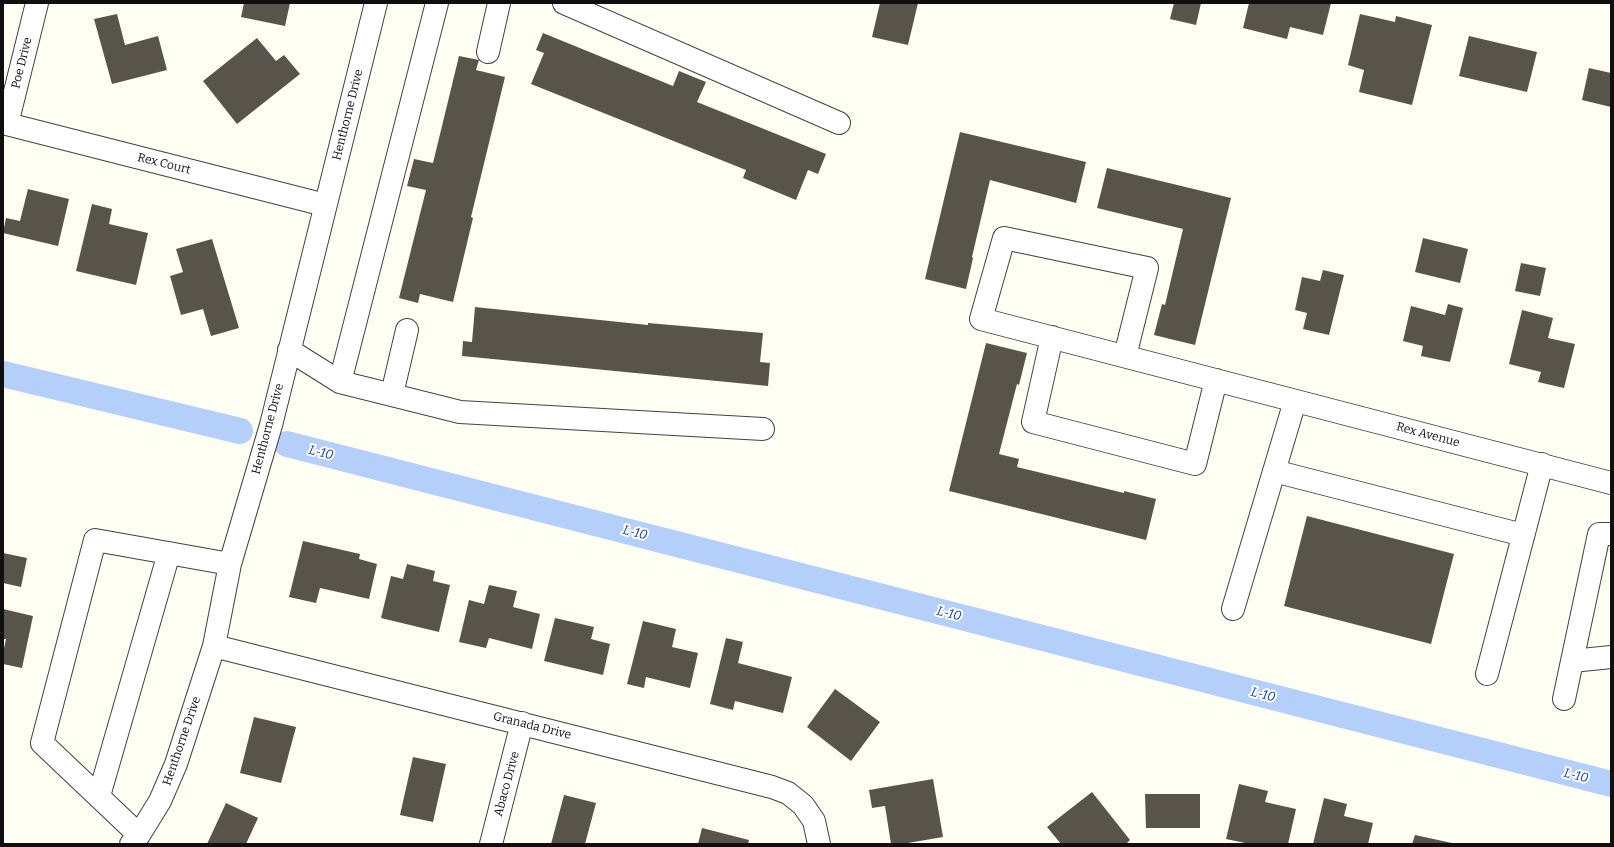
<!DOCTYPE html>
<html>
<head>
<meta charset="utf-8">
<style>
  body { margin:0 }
  #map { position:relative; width:1614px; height:847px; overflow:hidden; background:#fefff2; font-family:Bitter,serif }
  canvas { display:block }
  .frame { position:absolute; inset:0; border:4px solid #0f0f0f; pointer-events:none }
</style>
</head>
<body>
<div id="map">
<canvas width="1614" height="847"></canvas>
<div class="frame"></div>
</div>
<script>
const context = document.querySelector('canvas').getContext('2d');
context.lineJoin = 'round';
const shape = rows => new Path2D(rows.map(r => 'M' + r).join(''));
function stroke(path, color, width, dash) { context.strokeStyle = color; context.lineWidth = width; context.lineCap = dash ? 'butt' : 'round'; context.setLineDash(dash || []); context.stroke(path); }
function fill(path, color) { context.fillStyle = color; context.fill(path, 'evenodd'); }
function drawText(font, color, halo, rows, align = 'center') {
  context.font = font + ' Bitter,serif'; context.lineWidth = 4; context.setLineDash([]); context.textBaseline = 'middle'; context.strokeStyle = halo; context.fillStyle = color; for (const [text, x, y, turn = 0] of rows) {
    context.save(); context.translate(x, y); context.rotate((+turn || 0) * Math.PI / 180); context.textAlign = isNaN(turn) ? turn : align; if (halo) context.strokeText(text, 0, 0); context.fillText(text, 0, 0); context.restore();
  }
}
stroke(shape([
  [3,374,240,431],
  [287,444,1611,784]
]), '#b4cff9', 26);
fill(shape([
  [244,3,290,3,285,26,241,17],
  [880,3,918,3,908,45,872,37],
  [1174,3,1201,3,1196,25,1170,19],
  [1249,3,1331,3,1323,35,1290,27,1287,39,1243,28],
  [117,14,125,45,158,36,167,70,112,84,94,19],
  [1360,14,1395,22,1396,16,1432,25,1412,105,1359,92,1364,70,1348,65],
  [543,33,673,86,679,71,706,82,697,102,826,154,818,174,808,170,796,200,743,178,746,170,531,84,544,53,536,50],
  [1469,36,1537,52,1527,92,1459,76],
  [257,38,276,61,284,55,300,74,237,124,203,81],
  [459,56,479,60,476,70,505,77,471,217,473,218,453,302,420,294,418,303,399,298,426,190,407,186,414,159,433,163],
  [1589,68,1611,73,1611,107,1582,100],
  [960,132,1086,162,1076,203,990,180,972,257,973,258,966,289,925,279],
  [1107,168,1231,198,1195,345,1154,335,1162,304,1165,305,1183,229,1097,208],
  [28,189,69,199,58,246,3,233,6,218,20,221],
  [92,204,112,209,109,224,148,233,136,285,76,271],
  [1423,238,1468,249,1460,283,1415,272],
  [212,239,239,328,211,336,203,309,181,315,170,276,183,272,176,249],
  [1521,263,1546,268,1540,296,1515,291],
  [1323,270,1344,275,1329,335,1303,329,1307,313,1295,310,1302,277,1320,281],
  [1448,304,1463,308,1450,362,1421,356,1423,346,1403,341,1411,306,1445,315],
  [475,307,648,325,648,323,763,333,760,362,770,363,768,386,462,356,463,341,472,342],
  [1522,310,1553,318,1548,338,1575,344,1564,388,1538,382,1541,372,1509,364],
  [986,343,1027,353,1019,385,1017,384,999,454,1019,459,1017,467,1124,493,1124,491,1156,499,1146,540,949,491],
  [1307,516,1454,554,1431,644,1284,606],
  [303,541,360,554,359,559,377,564,369,599,320,588,316,603,289,597],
  [3,553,27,558,21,587,3,583],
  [407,564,435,571,433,581,450,585,439,632,381,618,391,576,403,579],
  [489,585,517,591,513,607,540,614,532,649,489,638,486,648,459,642,469,600,484,604],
  [3,609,33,616,22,668,3,664,3,653,6,639,3,639],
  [555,618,594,627,591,639,610,644,603,675,544,661],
  [643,621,676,629,672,647,698,653,690,688,646,677,644,688,627,684],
  [726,638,743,642,738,663,792,677,783,713,735,701,733,710,710,704],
  [835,689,880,722,851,761,807,727],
  [254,717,296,727,281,783,240,773],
  [413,757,446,764,433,822,400,815],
  [933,779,943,837,902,844,891,844,885,806,872,808,869,790],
  [1239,784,1268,791,1265,802,1296,809,1288,844,1250,844,1226,839],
  [1092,792,1130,840,1126,844,1061,844,1047,827],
  [1145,794,1200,794,1200,828,1146,828],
  [564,795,596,803,585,844,551,844],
  [1324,798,1347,804,1344,816,1373,823,1368,844,1313,844],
  [226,803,258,818,246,844,207,844],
  [702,828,749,840,748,844,698,844],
  [1415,835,1452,843,1452,844,1412,844]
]), '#59544b');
const minor = shape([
  [564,3,839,123],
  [488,52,499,3],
  [3,123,325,205],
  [7,124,37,3],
  [1052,337,1033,422,1195,464,1216,380],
  [289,350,340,382,437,3],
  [1125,356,1147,268,1004,238,981,319,1611,483],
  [340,382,460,412,763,429],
  [392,394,407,330],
  [1274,471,1523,535],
  [1233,609,1295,401],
  [214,646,772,787,788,793,803,805,814,821,819,844],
  [1572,661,1611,657],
  [1487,674,1542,464],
  [1564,699,1599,534,1611,534],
  [99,796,169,553],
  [139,835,42,743,95,540,230,564],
  [131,844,139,835,160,801,176,764,214,646,230,564,271,425,376,3],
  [491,844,522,723]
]);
stroke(minor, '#424242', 24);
stroke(minor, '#fff', 22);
drawText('12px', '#0f0f0f', '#fff', [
  ["Poe Drive",22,63,-76],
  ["Henthorne Drive",348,115,-76],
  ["Rex Court",164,164,14],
  ["Henthorne Drive",268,429,-75],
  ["Rex Avenue",1428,435,15],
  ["Granada Drive",532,726,14],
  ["Henthorne Drive",182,741,-71],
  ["Abaco Drive",507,784,-75]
]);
drawText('italic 13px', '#1243a8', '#fff', [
  ["L-10",321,453,14],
  ["L-10",635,533,14],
  ["L-10",949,614,14],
  ["L-10",1263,695,14],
  ["L-10",1576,776,14]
]);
</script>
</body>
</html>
